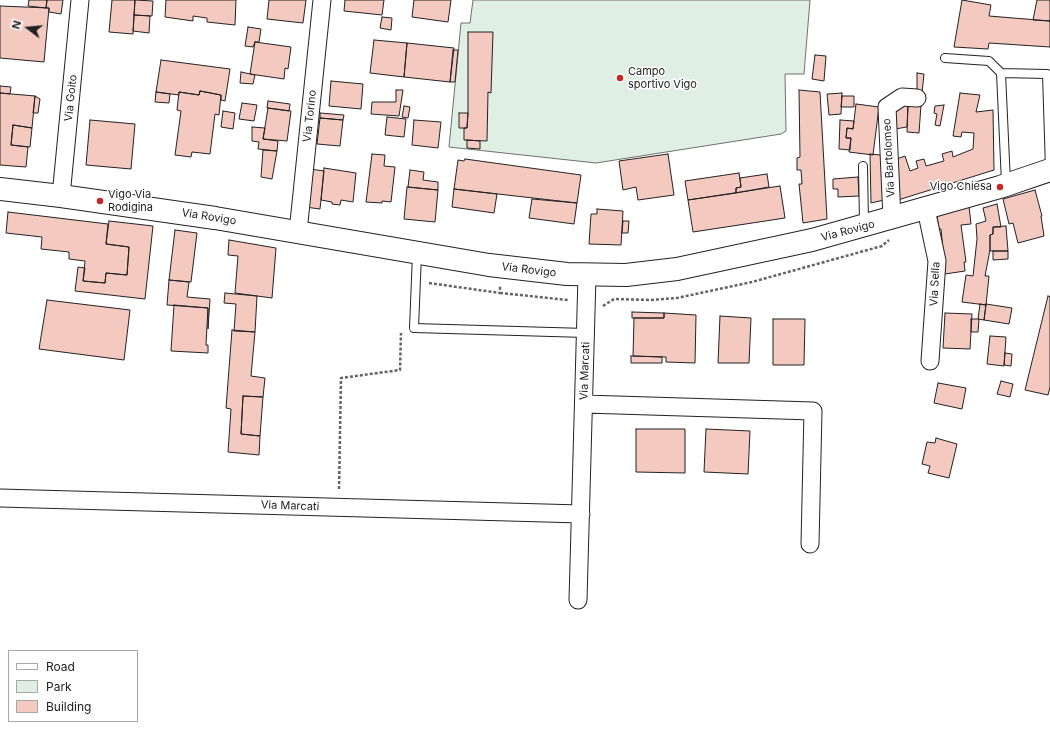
<!DOCTYPE html>
<html>
<head>
<meta charset="utf-8">
<style>
  body { margin:0 }
  #map { position:relative; width:1050px; height:730px; overflow:hidden; background:#fff; font-family:Inter,sans-serif }
  canvas { display:block }
  .legend { position:absolute; left:8px; top:650px; width:130px; height:72px; box-sizing:border-box; background:#fff; border:1px solid #a7a7a7; margin:0; padding:5px 7px; list-style:none; font-size:12px; color:#222 }
  .legend li { display:flex; align-items:center; gap:8px; height:20px }
  .legend b { width:20px; border:1px solid #a7a7a7 }
  .north { position:absolute; left:8px; top:8px; width:40px; height:40px; -webkit-text-stroke:3px #fff; paint-order:stroke; rotate:286deg; font-size:11px; font-weight:700; line-height:16px; text-align:center; color:#222 }
  .north::after { content:''; display:block; margin:auto; width:14px; height:18px; background:#222; clip-path:polygon(50% 0,100% 100%,50% 72%,0 100%) }
</style>
</head>
<body>
<div id="map">
<canvas width="1050" height="730"></canvas>
<ul class="legend">
<li><b style="height:5px;background:#fff"></b>Road</li>
<li><b style="height:11px;background:#e0efe3"></b>Park</li>
<li><b style="height:11px;background:#f3c9c0"></b>Building</li>
</ul>
<div class="north">N</div>
</div>
<script>
const context = document.querySelector('canvas').getContext('2d');
context.lineJoin = 'round';
function fill(path, color) { context.fillStyle = color; context.fill(path, 'evenodd'); }
const shape = rows => new Path2D(rows.map(r => 'M' + r).join(''));
function stroke(path, color, width, dash) { context.strokeStyle = color; context.lineWidth = width; context.lineCap = dash ? 'butt' : 'round'; context.setLineDash(dash || []); context.stroke(path); }
function drawText(font, color, halo, rows, align = 'center') {
  context.font = font + ' Inter,sans-serif'; context.lineWidth = 3; context.setLineDash([]); context.textBaseline = 'middle'; context.strokeStyle = halo; context.fillStyle = color; for (const [text, x, y, turn = 0] of rows) {
    context.save(); context.translate(x, y); context.rotate((+turn || 0) * Math.PI / 180); context.textAlign = isNaN(turn) ? turn : align; if (halo) context.strokeText(text, 0, 0); context.fillText(text, 0, 0); context.restore();
  }
}
const green = shape([
  [473,0,810,0,804,74,785,74,786,131,781,134,596,163,449,147,461,23,470,23,473,0]
]);
fill(green, '#e0efe3');
stroke(green, '#6f6f6f', 1);
const building = shape([
  [29,0,47,0,46,8,28,6,29,0],
  [47,0,63,0,61,14,49,12,49,8,46,8,47,0],
  [112,0,135,0,133,34,109,32,112,0],
  [135,0,153,1,152,16,134,15,135,0],
  [166,0,236,0,235,25,207,22,207,18,193,16,193,21,165,17,166,0],
  [269,0,306,0,303,23,267,19,269,0],
  [345,0,384,0,382,15,344,11,345,0],
  [414,0,451,0,448,22,412,17,414,0],
  [962,0,991,5,989,16,1050,21,1050,47,989,43,988,49,954,47,962,0],
  [1037,0,1050,0,1050,21,1033,20,1037,0],
  [0,6,49,8,44,62,0,58,0,6],
  [134,15,150,16,149,33,133,31,134,15],
  [382,17,392,18,391,30,380,28,382,17],
  [248,27,261,29,259,42,255,42,253,47,245,46,248,27],
  [468,32,493,32,491,93,488,92,487,141,464,140,464,128,467,128,468,113,468,32],
  [374,40,407,43,404,77,370,73,374,40],
  [255,42,291,47,288,69,285,68,284,79,250,74,255,42],
  [407,43,454,48,450,82,404,77,407,43],
  [453,50,458,50,455,82,450,82,453,50],
  [815,55,826,56,824,81,812,79,815,55],
  [161,60,230,69,225,101,221,100,221,95,200,91,199,95,179,92,179,95,156,92,161,60],
  [241,72,255,75,253,84,240,83,241,72],
  [917,73,924,74,922,93,917,93,917,73],
  [331,81,363,84,361,109,329,106,331,81],
  [0,86,11,87,10,94,0,93,0,86],
  [396,90,403,90,399,116,371,114,372,102,396,102,396,90],
  [799,90,820,92,827,219,803,223,799,184,802,184,801,170,797,170,797,158,800,157,799,90],
  [200,91,221,95,219,115,215,114,210,154,192,152,191,157,175,155,181,111,177,110,179,92,199,95,200,91],
  [156,92,170,94,169,103,155,102,156,92],
  [0,93,35,96,32,128,13,125,11,145,28,147,26,167,0,165,0,93],
  [842,93,841,114,829,115,827,94,842,93],
  [960,93,980,95,976,112,993,110,994,170,898,200,894,160,905,156,910,171,918,168,916,161,924,159,926,166,944,161,942,154,952,151,953,157,973,149,974,133,962,132,961,137,953,136,960,93],
  [35,96,40,99,38,113,33,113,35,96],
  [842,96,854,96,854,107,841,107,842,96],
  [268,101,290,104,289,111,267,108,268,101],
  [242,103,257,105,254,121,239,119,242,103],
  [856,104,879,107,873,155,849,152,851,138,846,138,847,128,853,129,856,104],
  [894,105,908,105,907,127,895,129,896,119,894,105],
  [908,105,921,105,919,133,907,132,908,105],
  [944,105,940,126,935,125,937,114,934,113,935,106,944,105],
  [404,106,410,107,408,118,402,117,404,106],
  [268,108,291,111,287,141,263,139,268,108],
  [223,111,235,113,233,129,221,127,223,111],
  [320,113,344,115,343,120,320,118,320,113],
  [459,113,468,113,467,128,459,128,459,113],
  [387,117,406,119,404,137,385,135,387,117],
  [320,118,343,120,340,146,317,144,320,118],
  [90,120,135,124,131,169,86,165,90,120],
  [414,120,441,122,438,148,412,145,414,120],
  [840,120,854,121,853,129,847,128,846,138,851,138,850,150,839,149,840,120],
  [13,125,32,128,30,147,11,145,13,125],
  [252,127,265,128,263,139,278,141,277,151,258,149,259,142,252,141,252,127],
  [467,140,480,141,480,149,467,148,467,140],
  [263,150,277,151,272,179,261,177,263,150],
  [372,154,385,155,384,166,395,167,391,202,382,201,382,203,366,202,372,154],
  [668,154,674,195,638,200,636,187,623,190,619,161,668,154],
  [870,154,881,155,884,200,871,203,870,154],
  [465,159,581,175,577,203,454,189,458,160,464,161,465,159],
  [324,168,356,173,353,202,341,200,340,205,332,204,332,202,321,200,324,168],
  [310,169,324,171,320,209,305,207,310,169],
  [410,170,424,172,423,180,438,182,438,190,408,187,410,170],
  [739,173,741,187,736,188,736,193,688,200,685,181,739,173],
  [767,174,769,187,736,193,736,188,741,187,740,178,767,174],
  [858,177,859,196,838,197,838,189,833,189,833,179,858,177],
  [780,186,785,218,693,232,688,200,780,186],
  [407,187,438,190,435,222,404,219,407,187],
  [454,189,497,194,494,213,452,207,454,189],
  [1035,190,1042,216,1041,216,1044,236,1018,243,1013,223,1009,224,1003,199,1035,190],
  [532,199,577,203,574,224,529,218,532,199],
  [997,204,1001,227,993,227,993,234,990,235,990,250,985,276,989,276,986,305,962,302,966,275,973,276,977,239,976,224,986,221,983,208,997,204],
  [969,206,971,224,961,225,966,262,964,262,965,271,945,274,940,250,943,250,941,229,939,229,937,216,969,206],
  [597,209,623,211,621,245,589,244,591,214,597,214,597,209],
  [8,212,108,224,106,244,129,247,127,275,106,273,105,283,83,281,85,261,69,259,69,252,41,249,42,237,6,233,8,212],
  [109,221,153,226,145,299,75,291,78,267,85,268,83,281,105,283,106,273,127,275,129,247,106,244,109,221],
  [623,221,629,221,628,233,622,233,623,221],
  [1006,226,1008,251,990,251,990,235,993,234,993,227,1006,226],
  [175,230,197,233,191,282,169,280,175,230],
  [229,240,276,248,272,298,235,293,238,256,228,255,229,240],
  [993,251,1008,251,1008,259,993,260,993,251],
  [169,280,189,282,187,297,210,299,208,329,208,308,167,305,169,280],
  [225,293,257,296,255,332,234,331,236,304,224,303,225,293],
  [1048,296,1050,297,1050,387,1048,395,1025,390,1048,296],
  [47,300,130,310,124,360,39,349,47,300],
  [980,304,986,305,984,320,978,319,980,304],
  [986,304,1012,308,1009,324,984,320,986,304],
  [174,305,208,308,206,345,208,345,208,353,171,351,174,305],
  [632,312,664,313,664,318,632,318,632,312],
  [664,313,696,315,695,363,666,362,666,357,633,356,634,318,664,318,664,313],
  [945,313,972,314,970,349,943,348,945,313],
  [720,316,751,318,749,363,718,363,720,316],
  [773,319,805,319,804,365,773,365,773,319],
  [971,319,979,319,978,332,971,332,971,319],
  [232,330,255,332,251,376,265,378,263,397,243,396,241,434,260,436,259,455,228,452,231,409,226,408,232,330],
  [990,336,1006,337,1004,366,987,364,990,336],
  [1005,353,1012,354,1011,366,1004,365,1005,353],
  [631,356,662,357,662,363,631,363,631,356],
  [1001,381,1013,384,1010,397,997,394,1001,381],
  [938,383,966,388,962,409,934,403,938,383],
  [243,396,263,397,260,436,241,434,243,396],
  [636,429,685,429,685,473,636,472,636,429],
  [706,429,750,431,748,474,704,472,706,429],
  [936,438,957,444,949,478,928,473,930,466,922,464,927,442,935,443,936,438]
]);
fill(building, '#f3c9c0');
stroke(building, '#222', 1);
const service = shape([
  [945,58,989,61,1001,73],
  [863,166,864,223],
  [1006,183,1001,73,1047,74,1050,169],
  [417,254,414,328,586,333]
]);
const minor = shape([
  [61,196,80,0],
  [926,209,937,261,930,361],
  [892,219,887,107,902,97,917,98],
  [298,232,322,0],
  [584,404,813,411,810,544],
  [0,498,581,514],
  [578,600,587,276]
]);
const secondary = shape([
  [0,189,61,196,215,218,489,265,567,274,626,275,677,269,812,240,1000,187,1050,170]
]);
stroke(service, '#222', 10);
stroke(minor, '#222', 19);
stroke(secondary, '#222', 24);
stroke(shape([
  [429,283,500,293,500,285],
  [500,293,568,300],
  [603,306,614,299,651,300,677,298,752,282,882,246,889,240],
  [339,489,341,378,400,370,401,333]
]), '#646464', 2.5, [3, 2]);
stroke(service, '#fff', 8);
stroke(minor, '#fff', 17);
stroke(secondary, '#fff', 22);
for (const [x, y, r, color] of [
  [620,78,4,"#c62828"],
  [1000,187,4,"#c62828"],
  [100,201,4,"#c62828"]
]) { const dot = new Path2D(); dot.arc(x, y, r, 0, 2 * Math.PI); context.fillStyle = color; context.fill(dot); stroke(dot, '#fff', 1.5); }
drawText('11px', '#222', '#fff', [
  ["Campo",628,72],
  ["sportivo Vigo",628,85],
  ["Vigo Chiesa",992,187,"right"],
  ["Vigo Via",108,195],
  ["Rodigina",108,208]
], 'left');
drawText('11px', '#222', '#fff', [
  ["Via Goito",71,98,-84],
  ["Via Torino",310,116,-84],
  ["Via Bartolomeo",889,158,-93],
  ["Via Rovigo",209,217,9],
  ["Via Rovigo",848,231,-15],
  ["Via Rovigo",529,270,7],
  ["Via Sella",935,284,-87],
  ["Via Marcati",585,371,-88],
  ["Via Marcati",290,506,2]
]);
</script>
</body>
</html>
